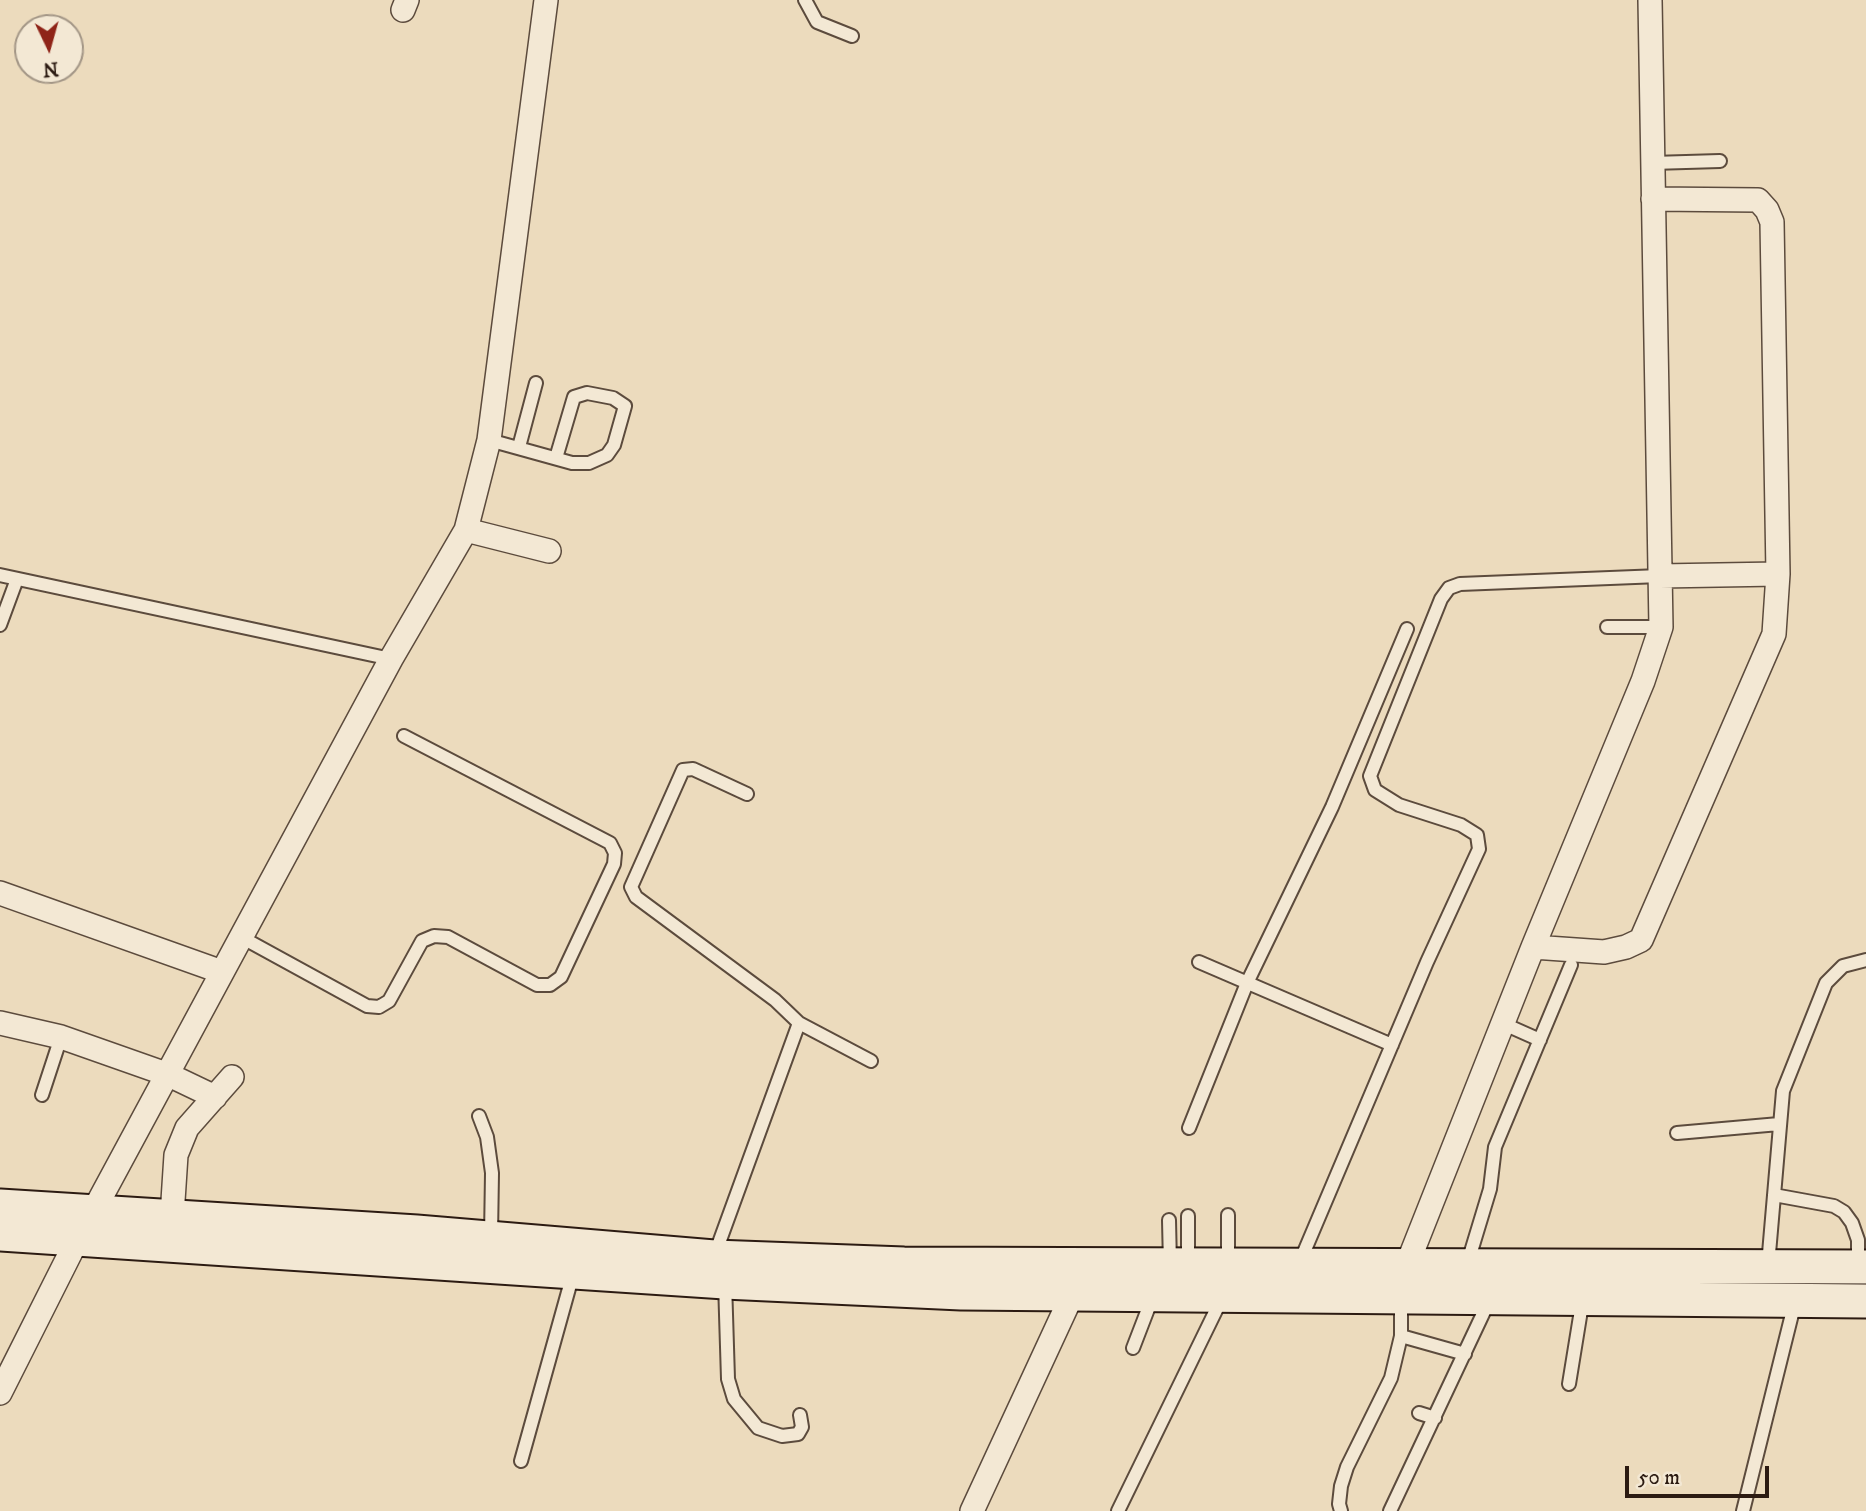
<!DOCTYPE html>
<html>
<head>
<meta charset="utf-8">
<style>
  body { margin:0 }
  #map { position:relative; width:1866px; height:1511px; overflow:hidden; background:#ecdbbd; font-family:"IM FELL DW Pica",serif }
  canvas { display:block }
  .north { position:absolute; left:14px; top:14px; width:70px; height:70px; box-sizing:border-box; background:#f3e8d4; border:2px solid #a39686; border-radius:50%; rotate:175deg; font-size:19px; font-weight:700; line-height:28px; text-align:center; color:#2c1b12 }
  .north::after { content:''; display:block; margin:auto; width:24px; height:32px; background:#8f2418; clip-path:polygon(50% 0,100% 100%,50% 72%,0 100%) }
  .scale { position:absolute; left:1625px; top:1466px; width:144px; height:32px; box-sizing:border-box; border:4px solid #2c1b12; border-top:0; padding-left:9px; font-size:21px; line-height:24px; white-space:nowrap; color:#2c1b12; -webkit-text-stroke:5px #f3e8d4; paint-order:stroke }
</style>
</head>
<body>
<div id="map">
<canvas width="1866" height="1511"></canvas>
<div class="north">N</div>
<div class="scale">50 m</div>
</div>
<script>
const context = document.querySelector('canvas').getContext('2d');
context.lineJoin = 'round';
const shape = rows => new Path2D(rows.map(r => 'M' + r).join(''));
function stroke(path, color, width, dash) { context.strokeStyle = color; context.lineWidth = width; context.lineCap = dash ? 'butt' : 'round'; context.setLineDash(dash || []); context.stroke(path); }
const service = shape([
  [805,0,817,22,852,36],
  [1652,163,1720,161],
  [489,440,572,463,589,463,607,455,614,445,625,406,613,398,587,393,574,397,556,458],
  [519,447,536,383],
  [0,575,391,659],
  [0,625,17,579],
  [1607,627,1661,627],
  [241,937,367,1006,379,1007,389,1001,422,941,434,936,448,937,537,985,550,985,561,977,614,864,615,853,610,843,404,736],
  [1199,962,1392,1045],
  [799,1023,871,1061],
  [1504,1024,1540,1040],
  [42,1095,61,1037],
  [479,1116,487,1137,492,1173,491,1236],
  [1189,1128,1247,983,1332,807,1407,629],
  [1677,1133,1779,1124],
  [1774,1195,1834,1206,1844,1212,1852,1223,1858,1240,1858,1267],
  [1228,1215,1228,1264],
  [1169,1220,1170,1265],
  [715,1254,799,1023,775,1000,636,897,631,887,683,770,693,769,747,794],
  [1188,1264,1188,1216],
  [1299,1264,1427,962,1479,849,1477,835,1461,825,1399,805,1375,790,1370,776,1441,599,1449,588,1460,584,1660,576],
  [1467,1265,1490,1189,1495,1147,1571,965],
  [1768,1265,1783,1091,1826,983,1843,966,1866,960],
  [725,1282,728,1379,734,1399,758,1428,782,1436,798,1434,802,1427,800,1415],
  [1401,1336,1465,1354],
  [1133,1348,1153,1296],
  [1569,1384,1583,1298],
  [1419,1413,1435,1418],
  [521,1461,573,1274],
  [1118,1511,1221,1300],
  [1341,1511,1339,1504,1341,1486,1347,1467,1391,1378,1401,1336,1401,1298],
  [1390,1511,1489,1301],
  [1743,1511,1795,1302]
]);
const minor = shape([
  [403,10,407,0],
  [1653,199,1758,200,1767,210,1772,222,1778,574],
  [466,530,549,551],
  [0,893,222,972],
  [1533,947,1604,952,1626,947,1641,940,1774,634,1778,574,1660,576],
  [0,1023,61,1037,169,1075,215,1097],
  [93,1212,391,659,466,530,489,440,546,0],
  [172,1216,176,1155,187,1128,232,1077],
  [1407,1265,1533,947,1643,681,1661,627,1650,0],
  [0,1393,77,1240],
  [972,1511,1072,1295]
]);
const secondary = shape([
  [0,1206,417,1232,714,1257,904,1264,1866,1267],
  [0,1234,725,1282,961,1293,1866,1301]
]);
stroke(service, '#5c4b3d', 16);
stroke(minor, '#5c4b3d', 26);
stroke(secondary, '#2c1b12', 37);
stroke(service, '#f3e8d4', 12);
stroke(minor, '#f3e8d4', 23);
stroke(secondary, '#f3e8d4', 33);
</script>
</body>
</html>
